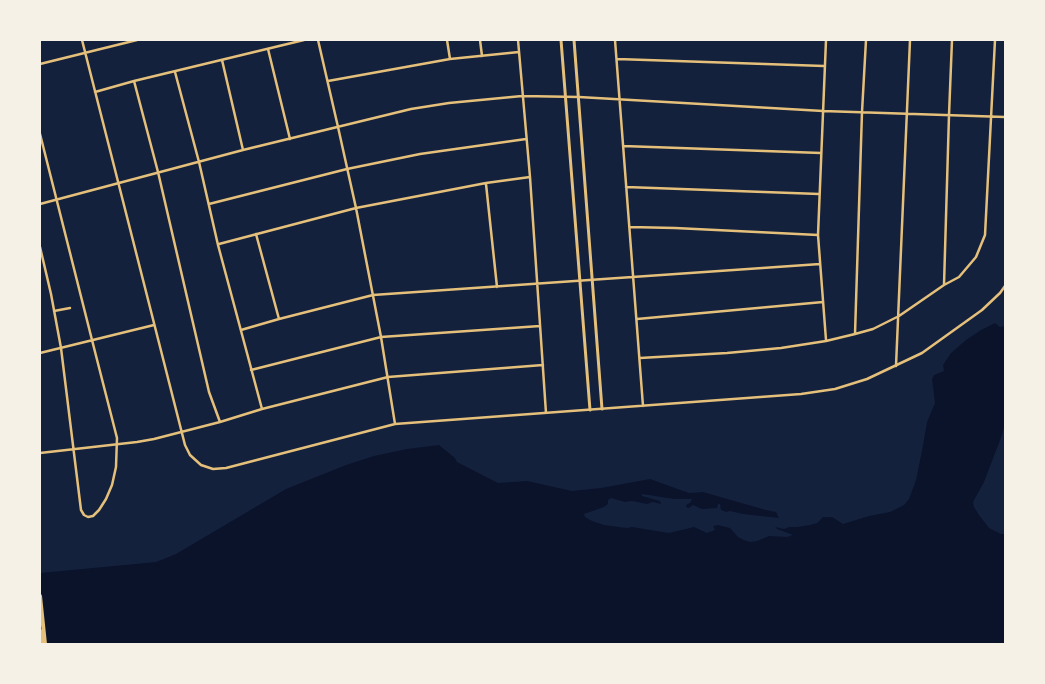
<!DOCTYPE html>
<html>
<head>
<meta charset="utf-8">
<style>
  body { margin:0 }
  #map { position:relative; width:1045px; height:684px; overflow:hidden; background:#14213d; font-family:"Work Sans",sans-serif }
  canvas { display:block }
  .frame { position:absolute; inset:0; border:41px solid #f6f1e7; pointer-events:none }
</style>
</head>
<body>
<div id="map">
<canvas width="1045" height="684"></canvas>
<div class="frame"></div>
</div>
<script>
const context = document.querySelector('canvas').getContext('2d');
context.lineJoin = 'round';
function fill(path, color) { context.fillStyle = color; context.fill(path, 'evenodd'); }
const shape = rows => new Path2D(rows.map(r => 'M' + r).join(''));
function stroke(path, color, width, dash) { context.strokeStyle = color; context.lineWidth = width; context.lineCap = dash ? 'butt' : 'round'; context.setLineDash(dash || []); context.stroke(path); }
fill(shape([
  [995,323,1000,327,1005,326,1005,423,1002,435,984,482,973,502,974,507,979,515,989,528,1001,534,1005,534,1005,644,40,644,40,573,156,562,176,554,286,489,346,465,374,456,407,449,439,445,455,458,457,462,498,483,527,481,572,491,601,488,650,479,689,493,703,492,766,510,776,512,779,518,743,514,730,511,726,512,721,510,720,504,718,504,717,508,702,509,693,505,689,508,686,507,687,504,690,503,692,499,674,499,642,494,642,496,660,501,661,504,653,502,647,504,632,501,625,502,611,498,608,500,608,504,604,507,584,514,585,517,592,521,604,525,627,528,632,527,669,533,694,527,707,533,715,530,713,526,718,525,730,528,738,537,744,540,750,542,757,541,769,536,787,537,793,535,777,529,775,527,784,529,789,527,797,527,810,525,817,523,823,517,832,517,843,524,869,516,890,512,904,505,909,499,916,480,922,451,927,422,935,403,932,379,934,375,944,371,943,365,951,353,966,340,981,330]
]), '#0b132b');
stroke(shape([
  [82,40,185,445,190,455,201,465,213,469,226,468,395,424,801,394,835,389,867,379,922,353,982,310,1000,293,1005,286],
  [318,40,338,127,356,208,381,337,395,424],
  [447,40,450,59],
  [480,40,482,56],
  [518,40,530,177,546,413],
  [615,40,643,406],
  [826,40,818,235,826,340],
  [268,49,290,139],
  [617,59,824,66],
  [222,60,243,150],
  [40,64,137,40],
  [175,72,199,162,218,245,262,409],
  [134,81,158,172,209,392,220,422],
  [328,81,450,59,519,52],
  [95,92,134,81,304,40],
  [40,134,92,340,117,438,116,467,112,485,106,499,99,510,93,516,88,517,84,515,81,510,61,348,51,294,40,247],
  [623,146,821,153],
  [486,184,497,287],
  [626,187,819,194],
  [40,204,243,150,411,109,449,103,522,96,579,97,823,111,1005,117],
  [209,204,347,169,420,154,526,139],
  [630,227,675,228,818,235],
  [256,234,279,319],
  [219,244,356,208,486,183,530,177],
  [944,285,949,115,952,40],
  [54,311,70,308],
  [637,319,823,302],
  [241,330,279,319,373,295,820,264],
  [855,334,862,112,866,40],
  [40,353,154,325],
  [640,358,727,353,781,348,826,341,855,334,873,329,899,316,944,285,959,277,976,257,985,235,995,40],
  [896,366,910,40],
  [251,370,381,337,540,326],
  [40,453,137,442,154,439,220,422,262,409,388,377,543,365]
]), '#e5c07b', 2.5);
stroke(shape([
  [561,40,590,410],
  [574,40,602,409]
]), '#e5c07b', 3);
stroke(shape([
  [40,596,45,644],
  [40,631,41,644]
]), '#e5c07b', 4);
</script>
</body>
</html>
